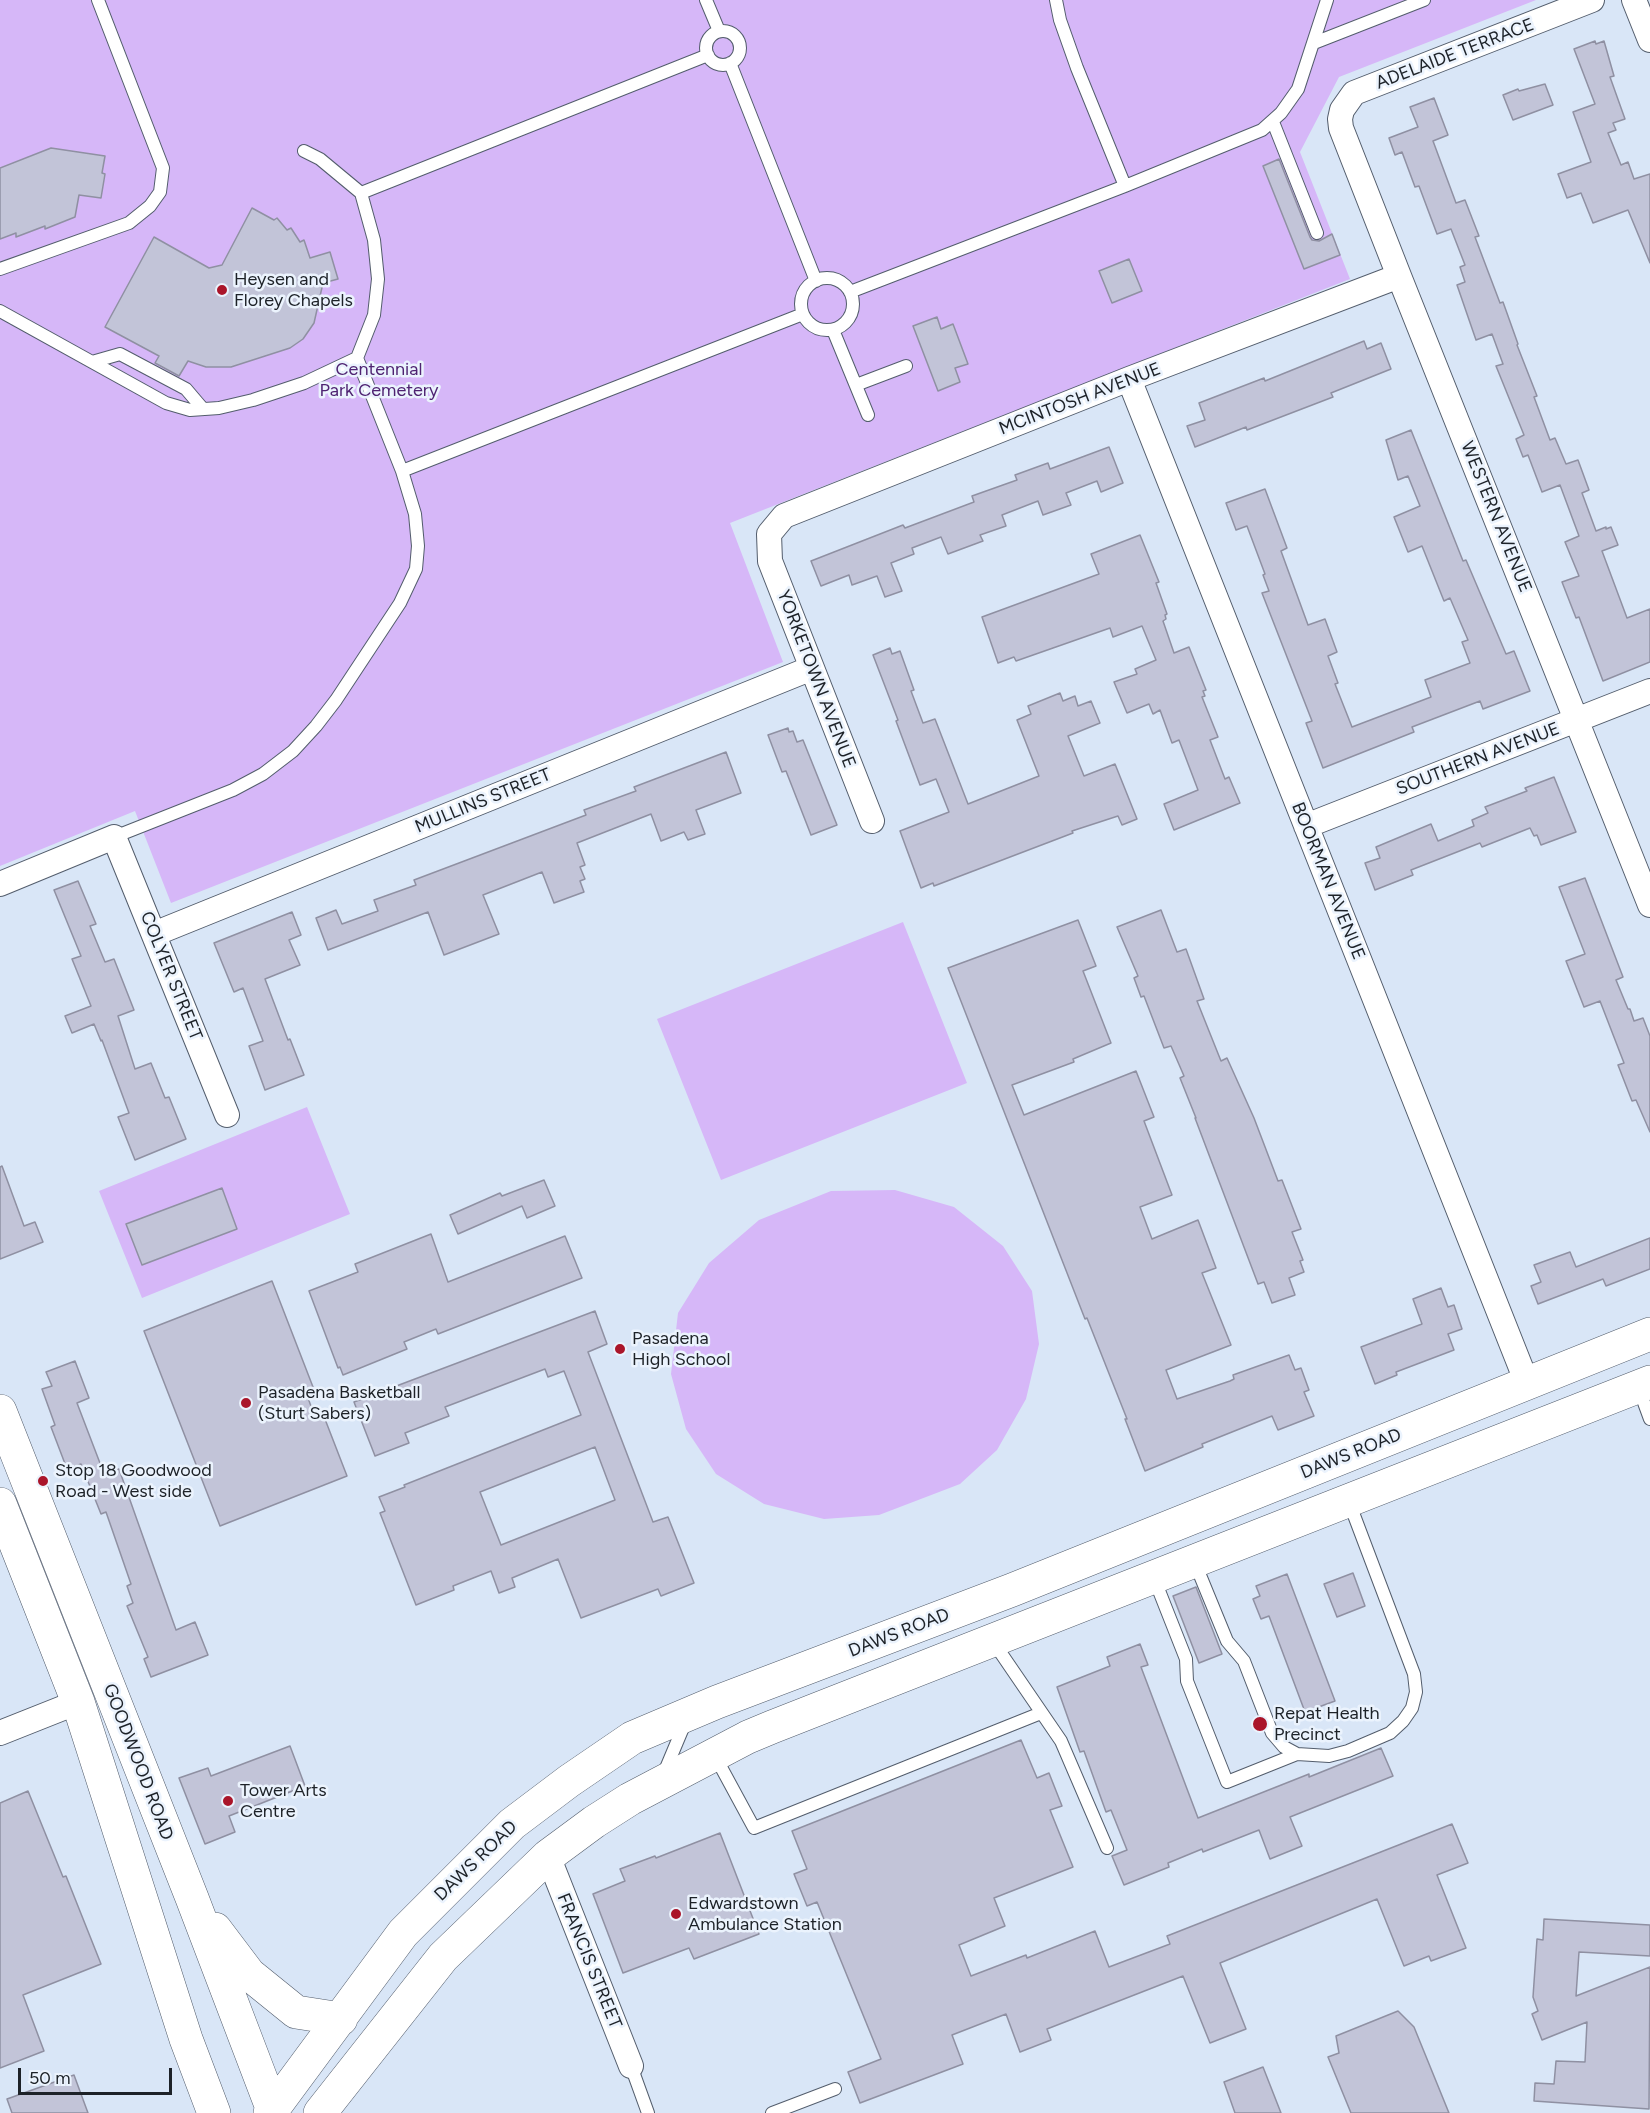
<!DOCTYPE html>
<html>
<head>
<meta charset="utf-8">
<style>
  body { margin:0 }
  #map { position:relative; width:1650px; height:2113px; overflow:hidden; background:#d9e6f7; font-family:Figtree,sans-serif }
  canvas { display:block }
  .scale { position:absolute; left:18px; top:2068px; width:154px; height:27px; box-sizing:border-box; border:3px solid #1d2228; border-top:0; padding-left:8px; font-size:18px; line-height:21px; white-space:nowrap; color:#1d2228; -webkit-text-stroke:4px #ebf3fd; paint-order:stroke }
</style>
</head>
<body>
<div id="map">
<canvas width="1650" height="2113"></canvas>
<div class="scale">50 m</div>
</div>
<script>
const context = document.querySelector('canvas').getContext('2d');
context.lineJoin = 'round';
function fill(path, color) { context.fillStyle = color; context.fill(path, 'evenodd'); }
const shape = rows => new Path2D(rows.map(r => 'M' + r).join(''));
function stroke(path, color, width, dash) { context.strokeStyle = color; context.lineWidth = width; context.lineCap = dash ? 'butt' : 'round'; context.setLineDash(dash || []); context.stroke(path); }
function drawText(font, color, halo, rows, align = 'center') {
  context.font = font + ' Figtree,sans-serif'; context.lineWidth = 5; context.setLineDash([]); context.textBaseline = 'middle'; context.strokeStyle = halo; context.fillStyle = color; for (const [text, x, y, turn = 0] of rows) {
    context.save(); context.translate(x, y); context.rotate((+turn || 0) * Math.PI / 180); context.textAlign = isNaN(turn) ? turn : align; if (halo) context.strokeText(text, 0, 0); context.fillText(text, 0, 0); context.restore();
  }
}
fill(shape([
  [0,0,1536,0,1339,77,1300,152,1350,279,730,523,783,662,171,903,135,811,0,866],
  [903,922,967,1083,721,1180,657,1019],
  [307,1107,350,1214,142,1298,99,1191],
  [895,1190,954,1207,1003,1246,1032,1291,1039,1344,1026,1399,997,1450,960,1484,879,1515,824,1519,764,1504,716,1474,686,1429,671,1374,678,1313,709,1263,759,1220,831,1191]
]), '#d6b7f8');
const building = shape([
  [1595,41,1596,44,1604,41,1614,76,1610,77,1625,119,1613,123,1616,130,1608,133,1621,165,1628,162,1634,179,1650,174,1650,263,1628,210,1593,223,1581,193,1567,198,1558,174,1591,162,1573,112,1595,104,1574,49,1595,41],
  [1545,84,1553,105,1513,120,1503,95,1518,89,1519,91,1545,84],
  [1434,98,1448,135,1433,141,1456,203,1465,200,1479,236,1475,237,1500,303,1503,302,1518,344,1517,345,1537,396,1534,397,1550,440,1555,438,1566,464,1578,460,1589,490,1582,493,1596,531,1606,527,1606,529,1611,527,1618,545,1602,551,1627,618,1650,609,1650,662,1603,681,1579,617,1576,618,1562,582,1579,576,1565,542,1579,536,1560,485,1542,492,1528,455,1523,457,1516,439,1524,435,1496,366,1503,364,1492,334,1476,340,1457,285,1465,282,1460,267,1465,265,1451,229,1437,234,1419,186,1415,187,1402,152,1395,155,1389,138,1418,127,1410,107,1434,98],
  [51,148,105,156,102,173,105,174,101,198,79,195,75,217,45,229,45,226,16,237,16,233,0,239,0,168,51,148],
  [1279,159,1310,237,1312,240,1319,241,1332,234,1340,255,1304,269,1263,166,1279,159],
  [252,208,274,220,277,218,287,230,291,228,300,242,304,240,310,258,330,252,338,279,323,283,314,323,303,339,290,348,231,367,206,367,188,361,179,376,155,363,159,356,105,327,154,237,209,268,222,265,252,208],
  [1129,259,1142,291,1112,303,1099,271,1129,259],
  [937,317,941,329,953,324,968,364,955,368,960,382,938,391,913,326,937,317],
  [1364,341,1367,349,1381,343,1391,369,1331,393,1333,397,1247,430,1246,427,1195,447,1187,426,1205,420,1199,403,1264,378,1265,381,1364,341],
  [1411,430,1463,561,1466,560,1506,654,1514,651,1530,691,1483,709,1480,701,1412,727,1414,732,1323,768,1306,723,1312,721,1262,593,1269,591,1263,575,1265,574,1247,526,1236,530,1226,503,1265,489,1287,548,1281,551,1308,625,1325,619,1337,652,1328,656,1338,683,1335,684,1352,727,1431,697,1425,680,1470,663,1462,642,1468,640,1450,598,1444,601,1422,546,1408,552,1394,517,1420,506,1408,476,1398,480,1386,440,1411,430],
  [1109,447,1123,483,1101,492,1097,481,1066,493,1071,505,1043,515,1038,501,1002,515,1006,526,980,535,983,541,948,554,941,537,912,548,914,554,891,563,902,591,885,597,877,576,852,585,849,575,821,586,811,561,903,525,905,528,974,502,972,496,1017,480,1015,475,1048,463,1050,469,1109,447],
  [1140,535,1159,582,1156,583,1167,614,1165,615,1166,619,1163,621,1174,653,1189,647,1206,690,1203,691,1205,696,1202,697,1218,737,1210,740,1225,779,1229,777,1240,803,1174,830,1164,804,1198,790,1179,740,1172,743,1160,710,1153,714,1149,704,1127,713,1114,682,1137,674,1135,669,1156,660,1142,626,1113,637,1110,628,1016,661,1014,657,998,663,982,617,1099,574,1091,554,1140,535],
  [890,648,892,654,900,651,914,690,911,691,923,723,935,719,968,804,1039,776,1017,720,1031,714,1028,706,1060,693,1063,701,1075,696,1078,706,1091,701,1100,723,1068,736,1084,776,1115,764,1137,819,1122,825,1118,816,1072,831,1073,833,934,886,933,883,921,888,900,831,949,812,936,779,920,785,896,721,898,720,873,655,890,648],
  [788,728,789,732,793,731,797,742,803,740,837,825,811,835,786,771,782,772,768,735,788,728],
  [726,752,741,793,696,810,705,834,688,840,684,832,661,841,651,814,577,843,585,865,580,867,585,879,580,881,584,892,554,903,542,872,483,895,499,934,444,955,428,912,328,950,316,918,336,910,342,924,378,911,374,900,416,885,414,880,586,815,584,810,636,791,634,787,726,752],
  [1554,777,1576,832,1541,845,1537,835,1534,836,1530,828,1482,847,1480,843,1411,870,1413,875,1375,890,1365,863,1380,858,1376,847,1431,824,1438,841,1474,826,1472,820,1488,813,1485,807,1527,791,1525,788,1554,777],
  [1585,878,1623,977,1616,980,1628,1009,1630,1009,1634,1021,1643,1018,1650,1036,1650,1132,1636,1100,1632,1101,1618,1065,1624,1063,1600,1001,1584,1007,1566,961,1585,954,1559,887,1585,878],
  [78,881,96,924,90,926,105,962,114,959,134,1010,118,1016,135,1069,151,1063,165,1098,169,1097,186,1139,135,1160,118,1117,129,1113,102,1040,101,1041,94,1024,72,1033,65,1016,91,1006,72,959,81,956,54,890,78,881],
  [1161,910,1177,952,1186,949,1204,999,1197,1001,1221,1061,1227,1058,1254,1118,1278,1181,1282,1180,1301,1229,1292,1232,1303,1260,1300,1261,1304,1272,1289,1278,1295,1295,1272,1303,1264,1282,1258,1284,1195,1118,1196,1118,1180,1078,1184,1076,1171,1046,1164,1048,1144,996,1141,997,1134,978,1138,976,1117,927,1161,910],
  [292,912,301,935,289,940,300,965,265,979,288,1040,290,1039,304,1075,265,1090,249,1046,263,1041,243,988,234,992,214,943,292,912],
  [1078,920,1096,966,1083,971,1111,1043,1073,1059,1074,1062,1012,1085,1024,1115,1136,1071,1154,1117,1144,1121,1172,1195,1140,1207,1152,1239,1198,1220,1216,1268,1202,1273,1231,1345,1166,1370,1177,1399,1230,1381,1234,1379,1233,1375,1289,1355,1295,1370,1301,1368,1309,1390,1304,1392,1314,1416,1278,1430,1272,1416,1202,1444,1203,1447,1145,1471,1125,1419,1127,1419,1087,1318,1085,1319,948,968,1078,920],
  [2,1166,24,1226,35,1222,43,1242,0,1259,0,1167,2,1166],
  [544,1180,555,1206,527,1218,522,1206,458,1234,450,1215,500,1193,502,1196,544,1180],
  [222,1188,237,1229,142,1265,126,1224,222,1188],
  [431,1234,448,1282,565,1236,582,1278,438,1334,436,1329,404,1342,407,1349,343,1375,340,1367,338,1368,309,1291,358,1272,355,1264,431,1234],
  [1650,1238,1650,1269,1606,1286,1603,1279,1538,1304,1531,1286,1541,1282,1534,1265,1570,1252,1576,1267,1650,1238],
  [272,1281,313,1387,305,1390,315,1417,323,1414,347,1476,220,1526,144,1331,272,1281],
  [1441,1288,1448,1307,1454,1305,1462,1329,1448,1334,1454,1350,1396,1372,1397,1375,1375,1384,1361,1347,1422,1324,1413,1299,1441,1288],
  [595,1311,607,1344,588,1352,653,1522,668,1517,694,1583,661,1596,658,1589,581,1618,558,1559,512,1578,515,1587,499,1593,491,1571,453,1586,454,1590,416,1605,380,1513,385,1511,379,1497,405,1487,404,1485,581,1415,564,1371,548,1377,545,1369,445,1407,449,1416,405,1433,409,1443,375,1456,354,1402,595,1311],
  [595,1447,615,1500,501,1545,480,1492,595,1447],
  [75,1361,89,1398,77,1403,103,1471,114,1467,115,1470,119,1469,176,1630,195,1622,208,1655,151,1677,144,1659,148,1657,127,1606,133,1603,127,1586,131,1584,106,1512,101,1514,81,1464,67,1469,51,1427,55,1425,42,1389,52,1386,46,1372,75,1361],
  [1353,1573,1365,1606,1337,1617,1324,1584,1353,1573],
  [1287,1574,1335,1701,1305,1712,1269,1616,1261,1619,1253,1599,1260,1596,1256,1586,1287,1574],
  [1196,1587,1222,1654,1199,1663,1173,1596,1196,1587],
  [1140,1644,1148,1665,1141,1667,1198,1818,1309,1774,1309,1777,1381,1748,1393,1776,1290,1817,1302,1846,1270,1859,1259,1830,1203,1852,1202,1849,1168,1863,1169,1867,1124,1885,1112,1856,1127,1850,1111,1810,1106,1812,1084,1751,1080,1752,1057,1687,1110,1666,1107,1657,1140,1644],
  [1021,1740,1037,1778,1049,1773,1062,1806,1050,1810,1073,1867,994,1898,1005,1926,959,1945,971,1976,1026,1955,1027,1958,1095,1931,1109,1967,1170,1944,1167,1936,1452,1824,1468,1863,1437,1875,1466,1948,1431,1961,1429,1956,1404,1966,1377,1899,1220,1963,1246,2029,1210,2043,1183,1976,1047,2029,1051,2040,1020,2052,1006,2014,952,2035,963,2064,860,2103,848,2072,881,2059,817,1902,807,1906,794,1874,807,1869,792,1831,1021,1740],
  [290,1746,305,1786,229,1816,235,1832,205,1844,179,1778,208,1768,211,1776,290,1746],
  [28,1791,63,1877,66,1876,101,1964,23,1995,44,2051,0,2068,0,1803,28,1791],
  [720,1833,759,1934,694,1959,689,1948,623,1973,593,1894,625,1881,620,1869,655,1856,656,1858,720,1833],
  [1544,1919,1650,1925,1650,1956,1579,1952,1576,1996,1650,1967,1649,2109,1534,2101,1535,2083,1554,2084,1556,2061,1585,2062,1587,2022,1542,2040,1532,2014,1538,2011,1533,1997,1537,1939,1543,1940,1544,1919],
  [1398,2011,1414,2027,1449,2113,1351,2113,1328,2057,1339,2053,1336,2036,1398,2011],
  [1263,2067,1281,2113,1235,2113,1224,2082,1263,2067],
  [74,2075,88,2113,12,2113,7,2099,74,2075]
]);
fill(building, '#c2c4d8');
stroke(building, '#8f90a2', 1.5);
const service = shape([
  [706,0,719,31],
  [1056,0,1060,20,1077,68,1125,186],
  '706 48a17 17 0 1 1 34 0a17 17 0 1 1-34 0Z',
  [1314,43,1424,0],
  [730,63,816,281],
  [1273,122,1317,233],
  [361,193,708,55],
  [0,269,129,223,150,206,160,192,163,168,98,0],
  '801 304a26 26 0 1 1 52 0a26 26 0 1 1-52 0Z',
  [850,292,1125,186,1262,130,1281,113,1298,89,1327,0],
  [0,311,166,403,190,410,219,408,253,400,304,383,357,358,374,315,378,279,374,240,361,193,320,159,304,151],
  [833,330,868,415],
  [92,362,120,354,186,389,203,409],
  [856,385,906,366],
  [402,471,803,314],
  [114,837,233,790,263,774,293,751,316,726,336,700,400,603,416,569,418,546,415,514,402,471,357,358],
  [1639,1389,1650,1419],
  [1195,1563,1227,1641,1244,1661,1272,1733,1284,1747,1297,1754,1329,1756,1348,1751,1390,1733,1403,1721,1412,1708,1416,1692,1414,1674,1349,1502],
  [1154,1578,1186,1659,1187,1681,1227,1782,1297,1754],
  [994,1643,1061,1741,1107,1848],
  [715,1756,754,1828,1041,1713],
  [664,1773,685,1723],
  [631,2066,648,2113],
  [772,2113,835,2089]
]);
const minor = shape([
  [1592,0,1354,93,1342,110,1340,119,1341,128,1399,276,1650,905],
  [1634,0,1650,40],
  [1129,379,1527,1383],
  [872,821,770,561,769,534,784,516,1129,379,1399,276],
  [1306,826,1650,691],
  [0,884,114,837,227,1115],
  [154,934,812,668],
  [0,1733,78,1702],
  [548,1856,631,2066]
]);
const secondary = shape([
  [0,1411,192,1898,274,2113],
  [0,1504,78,1702,186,2039,214,2113],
  [215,1929,249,1974,296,2012,341,2019],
  [270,2113,403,1933,512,1824,569,1781,632,1738,717,1702,1012,1590,1650,1334],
  [320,2113,443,1957,548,1856,594,1822,630,1799,748,1737,772,1727,1650,1382]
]);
stroke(service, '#535d6c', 14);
stroke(minor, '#535d6c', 26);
stroke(secondary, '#535d6c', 34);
stroke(service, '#fff', 12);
stroke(minor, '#fff', 24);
stroke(secondary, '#fff', 33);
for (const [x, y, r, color] of [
  [222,290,6,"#aa152a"],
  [620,1349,6,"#aa152a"],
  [246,1403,6,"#aa152a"],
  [43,1481,6,"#aa152a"],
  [1260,1724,8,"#aa152a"],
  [228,1801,6,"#aa152a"],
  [676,1914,6,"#aa152a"]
]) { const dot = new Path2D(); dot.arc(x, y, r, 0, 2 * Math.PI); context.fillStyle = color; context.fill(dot); stroke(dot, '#ebf3fd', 2); }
drawText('18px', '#1d2228', '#ebf3fd', [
  ["ADELAIDE TERRACE",1455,54,-21],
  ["MCINTOSH AVENUE",1080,399,-21],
  ["WESTERN AVENUE",1496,517,68],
  ["YORKETOWN AVENUE",816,679,69],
  ["SOUTHERN AVENUE",1478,759,-21],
  ["MULLINS STREET",483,801,-22],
  ["BOORMAN AVENUE",1328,881,68],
  ["COLYER STREET",171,976,68],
  ["DAWS ROAD",1351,1454,-22],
  ["DAWS ROAD",899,1633,-21],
  ["GOODWOOD ROAD",138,1762,69],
  ["DAWS ROAD",476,1861,-44],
  ["FRANCIS STREET",589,1961,68]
]);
drawText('18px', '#1d2228', '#ebf3fd', [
  ["Heysen and",234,280],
  ["Florey Chapels",234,301],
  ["Pasadena",632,1339],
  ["High School",632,1360],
  ["Pasadena Basketball",258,1393],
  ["(Sturt Sabers)",258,1414],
  ["Stop 18 Goodwood",55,1471],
  ["Road - West side",55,1492],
  ["Repat Health",1274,1714],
  ["Precinct",1274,1735],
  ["Tower Arts",240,1791],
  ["Centre",240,1812],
  ["Edwardstown",688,1904],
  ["Ambulance Station",688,1925]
], 'left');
drawText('18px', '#4f2372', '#ebf3fd', [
  ["Centennial",379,370],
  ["Park Cemetery",379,391]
]);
</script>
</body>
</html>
